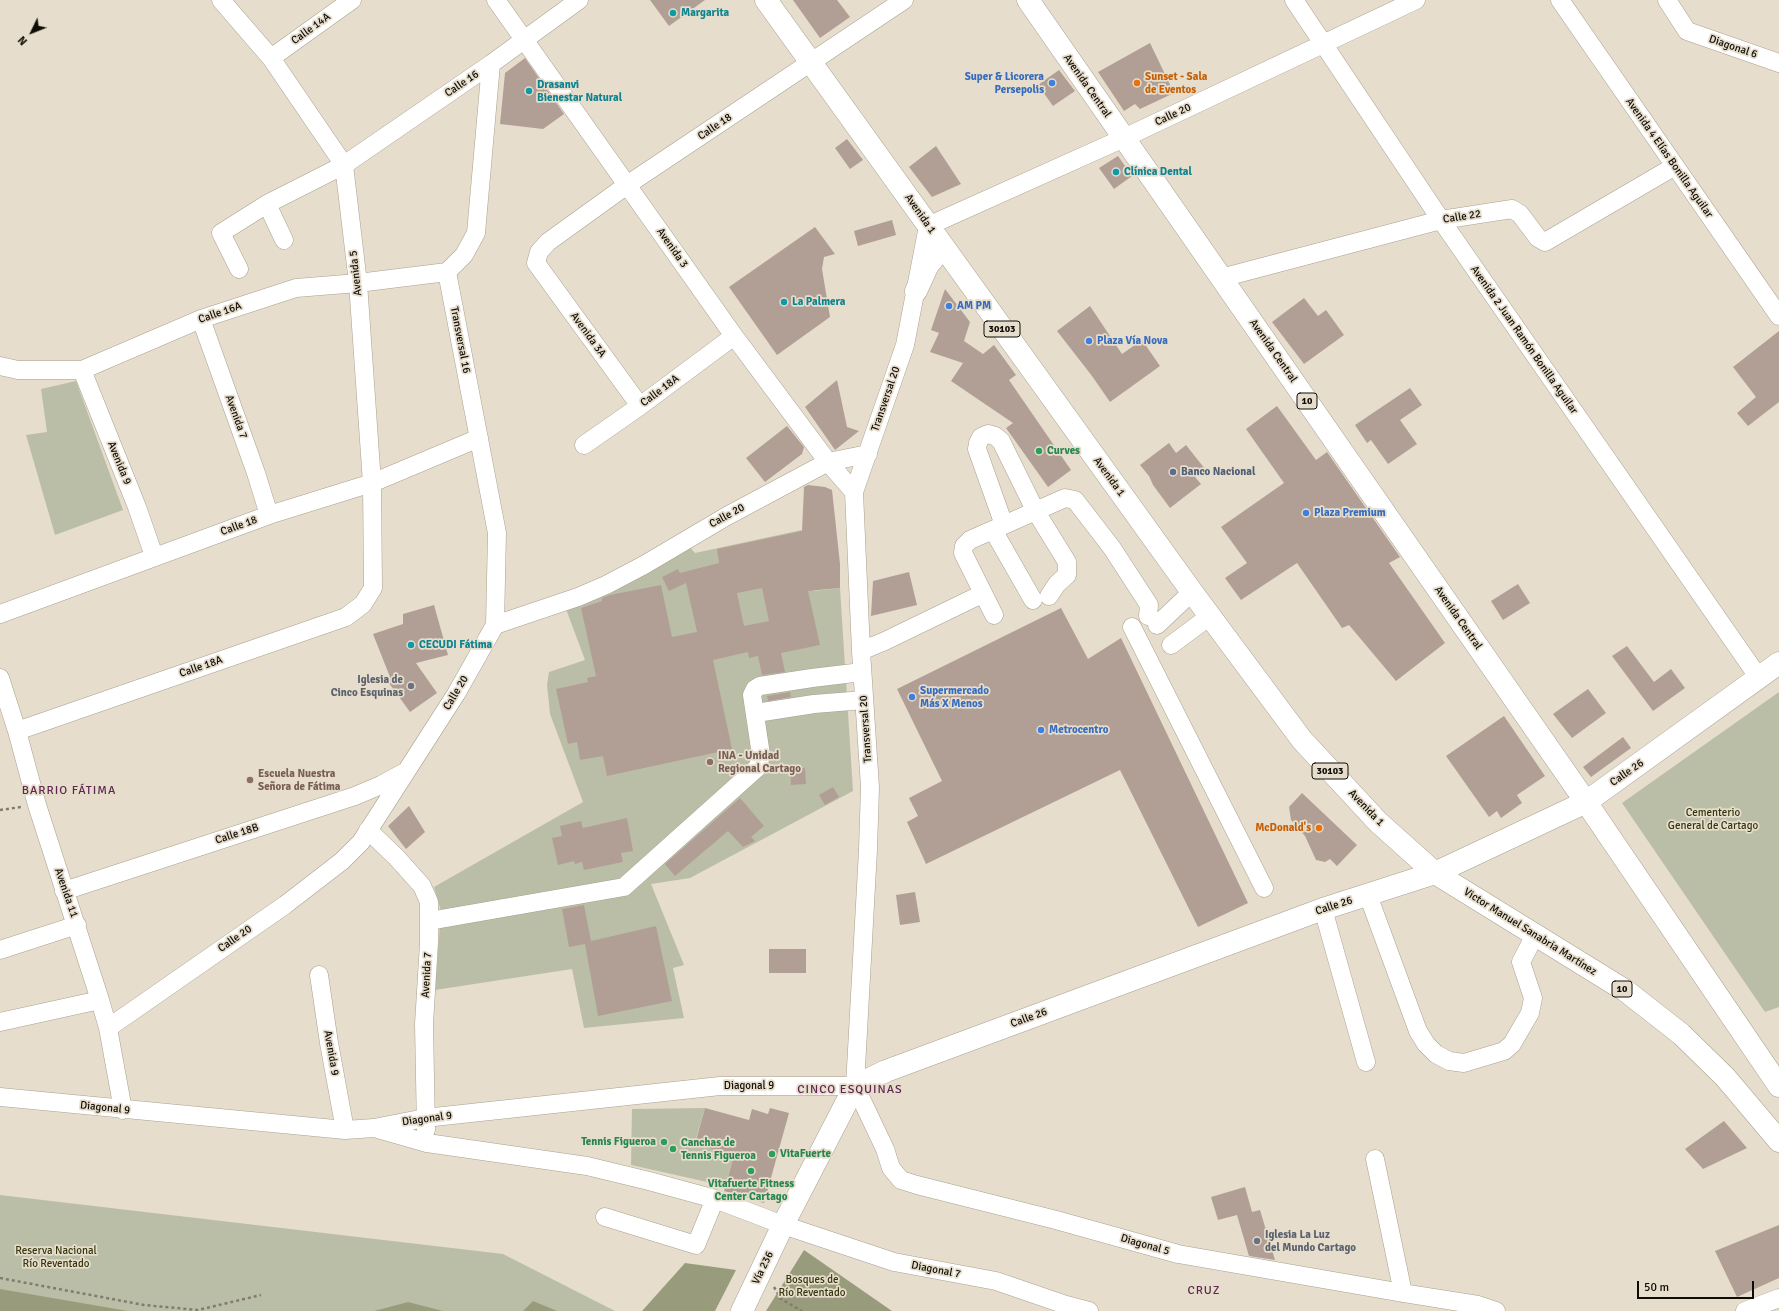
<!DOCTYPE html>
<html>
<head>
<meta charset="utf-8">
<style>
  body { margin:0 }
  #map { position:relative; width:1779px; height:1311px; overflow:hidden; background:#e6ddcc; font-family:Signika,sans-serif }
  canvas { display:block }
  .north { position:absolute; left:12px; top:12px; width:40px; height:40px; -webkit-text-stroke:3px #e6ddcc; paint-order:stroke; rotate:227deg; font-size:11px; font-weight:700; line-height:16px; text-align:center; color:#0f0c06 }
  .north::after { content:''; display:block; margin:auto; width:14px; height:18px; background:#0f0c06; clip-path:polygon(50% 0,100% 100%,50% 72%,0 100%) }
  .scale { position:absolute; left:1637px; top:1281px; width:117px; height:18px; box-sizing:border-box; border:2px solid #0f0c06; border-top:0; padding-left:5px; font-size:12px; line-height:14px; white-space:nowrap; color:#0f0c06; -webkit-text-stroke:3px #e6ddcc; paint-order:stroke }
</style>
</head>
<body>
<div id="map">
<canvas width="1779" height="1311"></canvas>
<div class="north">N</div>
<div class="scale">50 m</div>
</div>
<script>
const context = document.querySelector('canvas').getContext('2d');
context.lineJoin = 'round';
function fill(path, color) { context.fillStyle = color; context.fill(path, 'evenodd'); }
const shape = rows => new Path2D(rows.map(r => 'M' + r).join(''));
function stroke(path, color, width, dash) { context.strokeStyle = color; context.lineWidth = width; context.lineCap = dash ? 'butt' : 'round'; context.setLineDash(dash || []); context.stroke(path); }
function drawText(font, color, halo, rows, align = 'center') {
  context.font = font + ' Signika,sans-serif'; context.lineWidth = 3.5; context.setLineDash([]); context.textBaseline = 'middle'; context.strokeStyle = halo; context.fillStyle = color; for (const [text, x, y, turn = 0] of rows) {
    context.save(); context.translate(x, y); context.rotate((+turn || 0) * Math.PI / 180); context.textAlign = isNaN(turn) ? turn : align; if (halo) context.strokeText(text, 0, 0); context.fillText(text, 0, 0); context.restore();
  }
}
fill(shape([
  [76,381,123,510,55,535,26,435,47,432,41,389],
  [802,530,814,591,840,588,853,791,690,878,651,884,684,965,673,968,684,1018,584,1028,572,969,435,990,441,911,434,887,583,802,550,714,547,685,549,672,585,660,566,609,688,545,695,553],
  [1779,692,1779,1007,1765,1012,1622,803],
  [705,1108,695,1142,734,1155,725,1186,631,1165,632,1109],
  [0,1195,503,1254,615,1311,0,1311]
]), '#bbbea6');
fill(shape([
  [804,1250,892,1311,766,1311],
  [685,1263,736,1270,715,1311,642,1311],
  [0,1289,128,1311,0,1311],
  [533,1301,557,1311,523,1311],
  [408,1302,443,1311,374,1311]
]), '#999c7c');
fill(shape([
  [650,0,705,0,669,26],
  [793,0,837,0,850,17,820,38],
  [1150,43,1174,93,1140,109,1135,104,1124,111,1098,72],
  [525,58,564,114,543,129,500,124,505,73],
  [1059,70,1075,91,1053,106,1038,85],
  [847,139,863,160,850,169,835,148],
  [936,146,961,184,932,197,909,167],
  [1118,156,1132,176,1114,189,1099,168],
  [892,220,896,235,858,246,854,231],
  [815,227,835,254,824,257,822,269,830,317,777,355,729,287],
  [945,289,970,322,964,341,983,354,994,345,1016,375,1009,380,1071,470,1048,487,1006,428,1013,423,951,381,963,363,930,352,939,333,931,330],
  [1304,298,1318,316,1326,310,1344,335,1304,364,1272,322],
  [1090,306,1122,354,1142,340,1160,366,1110,402,1092,376,1057,331],
  [1779,331,1779,402,1748,426,1737,413,1756,397,1733,367],
  [837,380,847,427,859,431,835,450,805,407],
  [1410,388,1422,405,1400,420,1417,444,1388,464,1371,440,1367,443,1355,425],
  [1277,406,1316,460,1327,452,1400,557,1389,563,1445,643,1396,681,1349,625,1342,628,1297,563,1241,600,1225,578,1247,563,1221,527,1284,483,1246,429],
  [787,426,804,447,802,454,765,482,746,458],
  [1169,443,1176,453,1186,445,1205,469,1195,477,1201,484,1170,508,1153,485,1149,476,1140,465],
  [808,485,825,487,832,490,840,564,840,588,808,591,820,645,781,653,785,672,762,675,758,656,749,658,748,652,713,660,732,749,607,776,603,756,580,760,577,742,568,744,556,689,588,682,587,678,596,676,581,608,602,601,602,598,610,595,661,585,672,637,697,632,686,583,669,591,662,577,678,569,680,573,719,563,717,549,802,531,804,487],
  [762,588,769,621,744,626,737,593],
  [909,572,917,605,871,616,873,581],
  [1518,584,1530,603,1503,620,1491,601],
  [434,605,448,655,416,663,437,693,410,712,386,679,390,677,373,634,403,624,403,614],
  [1061,608,1088,659,1121,638,1248,903,1198,927,1120,770,926,864,907,822,918,816,909,798,942,781,897,689],
  [1627,646,1654,682,1671,669,1685,688,1653,711,1612,656],
  [1588,689,1606,713,1572,738,1553,714],
  [790,692,791,697,768,701,767,696],
  [1504,716,1545,776,1517,795,1522,803,1501,818,1497,811,1489,817,1446,756],
  [1623,737,1631,748,1591,777,1583,767],
  [805,768,806,784,791,785,790,769],
  [833,787,839,797,825,805,819,795],
  [1302,793,1357,845,1337,866,1330,859,1325,862,1316,860,1305,836,1291,820,1289,807],
  [740,798,764,826,751,837,755,841,743,847,728,831,675,876,665,864],
  [409,806,425,832,406,849,388,826],
  [627,818,633,851,621,853,623,862,584,870,582,862,575,864,574,861,558,865,552,838,562,836,560,826,581,821,583,828],
  [915,892,920,922,900,925,896,895],
  [584,905,591,941,656,926,672,1001,598,1016,585,944,569,947,562,909],
  [769,949,806,949,806,973,769,973],
  [705,1108,749,1120,752,1109,768,1114,770,1108,789,1113,764,1203,724,1191,734,1155,695,1144],
  [1724,1121,1747,1148,1703,1169,1685,1149],
  [1245,1187,1252,1212,1260,1210,1275,1260,1249,1256,1237,1215,1218,1220,1211,1197],
  [1779,1225,1779,1278,1737,1297,1715,1251]
]), '#b19f96');
const minor = shape([
  [496,0,734,336,828,462,854,492],
  [1294,0,1441,220,1759,678],
  [1416,0,1124,138,928,226,905,345,854,492,861,651,870,787,868,850,855,1086,885,1149,891,1168,901,1180,917,1185,1056,1220,1178,1254,1403,1293,1478,1305,1496,1311],
  [1560,0,1779,316],
  [1667,0,1687,31,1779,63],
  [271,58,352,0],
  [491,64,476,233,464,255,447,272,497,533,495,625],
  [267,204,284,240],
  [239,269,221,233,267,204,344,165,491,64,579,0],
  [1221,278,1441,220,1512,209,1520,214,1538,238,1545,242,1675,166],
  [201,319,256,473,269,515],
  [0,366,18,370,82,370,201,319,296,288,358,283,447,272],
  [82,370,137,507,154,556],
  [640,406,536,263,539,252,548,242,627,185,904,0],
  [584,445,640,406,734,336],
  [1004,525,977,449,978,443,981,437,988,434,995,436,1001,441,1035,510,1067,562,1067,575,1057,584,1049,596],
  [993,530,1033,600],
  [0,614,269,515,372,483,479,438],
  [994,615,963,553,964,546,970,540,1065,498,1075,500,1112,548,1149,605,1148,616],
  [1157,625,1192,592],
  [1132,627,1264,888],
  [1171,645,1210,616],
  [861,651,885,641,982,594],
  [0,678,17,731,37,805,100,1000,108,1028,123,1110],
  [756,713,814,704,864,700],
  [17,731,346,617,363,604,373,588,372,483,358,283,344,165,271,58,221,0],
  [368,830,397,858,422,886,429,902,429,943,424,1024,426,1130],
  [64,891,355,796,381,785,405,772],
  [1368,895,1418,1031,1426,1044,1436,1054,1449,1061,1464,1063,1504,1051,1512,1044,1530,1013,1533,998,1521,962,1535,935],
  [1323,909,1366,1062],
  [429,921,624,887,758,767,761,755,752,695,755,689,760,686,812,678,862,672],
  [0,950,77,925],
  [319,975,329,1043,345,1130],
  [0,1022,100,1000],
  [108,1028,285,905,342,861,361,842,456,694,495,625,578,597,606,585,644,565,727,516,828,462,868,454],
  [0,1097,345,1130,374,1128,425,1118,720,1086,855,1086],
  [378,1129,427,1143,587,1166,649,1181,715,1199,783,1225,894,1262,996,1281,1066,1305,1089,1311],
  [1375,1159,1403,1293],
  [605,1217,696,1245,715,1199],
  [1745,1311,1779,1298]
]);
const major = shape([
  [766,0,1192,592,1302,740,1378,822,1435,873,1626,991,1681,1034,1725,1077,1779,1141],
  [1028,0,1586,802,1779,1086],
  [916,291,928,265,937,254,945,249],
  [742,1311,783,1225,855,1086,886,1071,1323,909,1435,873,1586,802,1779,663]
]);
stroke(minor, '#a9a190', 19);
stroke(major, '#a9a190', 23);
stroke(shape([
  [0,810,21,807],
  [0,1278,144,1305,198,1310,261,1295],
  [774,1287,781,1299,802,1311]
]), '#827c70', 2.5, [3, 3]);
stroke(minor, '#fff', 18);
stroke(major, '#fff', 22);
for (const [x, y, r, color] of [
  [673,13,4,"#0f9aa8"],
  [1052,83,4,"#3f7fe0"],
  [1137,83,4,"#e8710a"],
  [529,91,4,"#0f9aa8"],
  [1116,172,4,"#0f9aa8"],
  [784,302,4,"#0f9aa8"],
  [949,306,4,"#3f7fe0"],
  [1089,341,4,"#3f7fe0"],
  [1039,451,4,"#2e9e5b"],
  [1173,472,4,"#5c6f8a"],
  [1306,513,4,"#3f7fe0"],
  [411,645,4,"#0f9aa8"],
  [411,686,4,"#6b7280"],
  [912,697,4,"#3f7fe0"],
  [1041,730,4,"#3f7fe0"],
  [710,762,4,"#8d6e63"],
  [250,780,4,"#8d6e63"],
  [1319,828,4,"#e8710a"],
  [664,1142,4,"#2e9e5b"],
  [673,1149,4,"#2e9e5b"],
  [772,1154,4,"#2e9e5b"],
  [751,1171,4,"#2e9e5b"],
  [1257,1241,4,"#6b7280"]
]) { const dot = new Path2D(); dot.arc(x, y, r, 0, 2 * Math.PI); context.fillStyle = color; context.fill(dot); stroke(dot, '#e6ddcc', 1.5); }
for (const [x, y, w] of [
  [1002,329,36],
  [1307,401,20],
  [1330,771,36],
  [1622,989,20]
]) { const box = new Path2D(); box.roundRect(x - w / 2, y - 8, w, 16, 3); context.fillStyle = '#e6ddcc'; context.fill(box); stroke(box, '#0f0c06', 1); }
drawText('bold 10px', '#0f0c06', null, [
  ["30103",1002,329],
  ["10",1307,401],
  ["30103",1330,771],
  ["10",1622,989]
]);
drawText('bold 11px', '#0d838f', '#e6ddcc', [
  ["Margarita",681,13],
  ["Drasanvi",537,85],
  ["Bienestar Natural",537,98],
  ["Clínica Dental",1124,172],
  ["La Palmera",792,302],
  ["CECUDI Fátima",419,645]
], 'left');
drawText('11px', '#0f0c06', '#e6ddcc', [
  ["Calle 14A",311,29,-36],
  ["Diagonal 6",1733,47,19],
  ["Calle 16",462,84,-34],
  ["Avenida Central",1087,86,55],
  ["Calle 20",1173,115,-25],
  ["Calle 18",715,127,-34],
  ["Avenida 4 Elías Bonilla Aguilar",1669,158,55],
  ["Avenida 1",920,214,55],
  ["Calle 22",1462,217,-9],
  ["Avenida 3",672,248,55],
  ["Avenida 5",356,273,-96],
  ["Calle 16A",220,313,-19],
  ["Avenida 3A",588,335,54],
  ["Transversal 16",460,340,79],
  ["Avenida 2 Juan Ramón Bonilla Aguilar",1524,340,55],
  ["Avenida Central",1273,351,55],
  ["Calle 18A",660,391,-37],
  ["Transversal 20",886,399,-71],
  ["Avenida 7",236,417,70],
  ["Avenida 9",119,463,68],
  ["Avenida 1",1109,477,54],
  ["Calle 20",727,516,-29],
  ["Calle 18",239,526,-20],
  ["Avenida Central",1458,618,55],
  ["Calle 18A",201,667,-19],
  ["Calle 20",456,693,-59],
  ["Transversal 20",866,729,-94],
  ["Calle 26",1627,773,-35],
  ["Avenida 1",1366,808,46],
  ["Calle 18B",237,834,-18],
  ["Avenida 11",66,893,71],
  ["Calle 26",1334,906,-18],
  ["Victor Manuel Sanabria Martínez",1530,932,32],
  ["Calle 20",235,939,-35],
  ["Avenida 7",427,975,-87],
  ["Calle 26",1029,1018,-20],
  ["Avenida 9",331,1053,80],
  ["Diagonal 9",749,1086],
  ["Diagonal 9",105,1108,6],
  ["Diagonal 9",427,1119,-8],
  ["Diagonal 5",1145,1245,16],
  ["Vía 236",763,1268,-64],
  ["Diagonal 7",936,1270,11]
]);
drawText('bold 11px', '#366cbe', '#e6ddcc', [
  ["Super & Licorera",1044,77,"right"],
  ["Persepolis",1044,90,"right"],
  ["AM PM",957,306],
  ["Plaza Vía Nova",1097,341],
  ["Plaza Premium",1314,513],
  ["Supermercado",920,691],
  ["Más X Menos",920,704],
  ["Metrocentro",1049,730]
], 'left');
drawText('bold 11px', '#c56008', '#e6ddcc', [
  ["Sunset - Sala",1145,77],
  ["de Eventos",1145,90],
  ["McDonald's",1311,828,"right"]
], 'left');
drawText('bold 11px', '#27864d', '#e6ddcc', [
  ["Curves",1047,451],
  ["Tennis Figueroa",656,1142,"right"],
  ["Canchas de",681,1143],
  ["Tennis Figueroa",681,1156],
  ["VitaFuerte",780,1154],
  ["Vitafuerte Fitness",751,1184,"center"],
  ["Center Cartago",751,1197,"center"]
], 'left');
drawText('bold 11px', '#4e5e75', '#e6ddcc', [
  ["Banco Nacional",1181,472]
], 'left');
drawText('bold 11px', '#5b616d', '#e6ddcc', [
  ["Iglesia de",403,680],
  ["Cinco Esquinas",403,693],
  ["Iglesia La Luz",1265,1235,"left"],
  ["del Mundo Cartago",1265,1248,"left"]
], 'right');
drawText('bold 11px', '#785e54', '#e6ddcc', [
  ["INA - Unidad",718,756],
  ["Regional Cartago",718,769],
  ["Escuela Nuestra",258,774],
  ["Señora de Fátima",258,787]
], 'left');
drawText('11px', '#33350b', '#e6ddcc', [
  ["Cementerio",1713,813],
  ["General de Cartago",1713,826],
  ["Reserva Nacional",56,1251],
  ["Río Reventado",56,1264],
  ["Bosques de",812,1280],
  ["Río Reventado",812,1293]
]);
context.letterSpacing = '1px';
drawText('12px', '#5f264f', '#e6ddcc', [
  ["BARRIO FÁTIMA",69,791],
  ["CINCO ESQUINAS",850,1090],
  ["CRUZ",1204,1291]
]);
context.letterSpacing = '0px';
</script>
</body>
</html>
